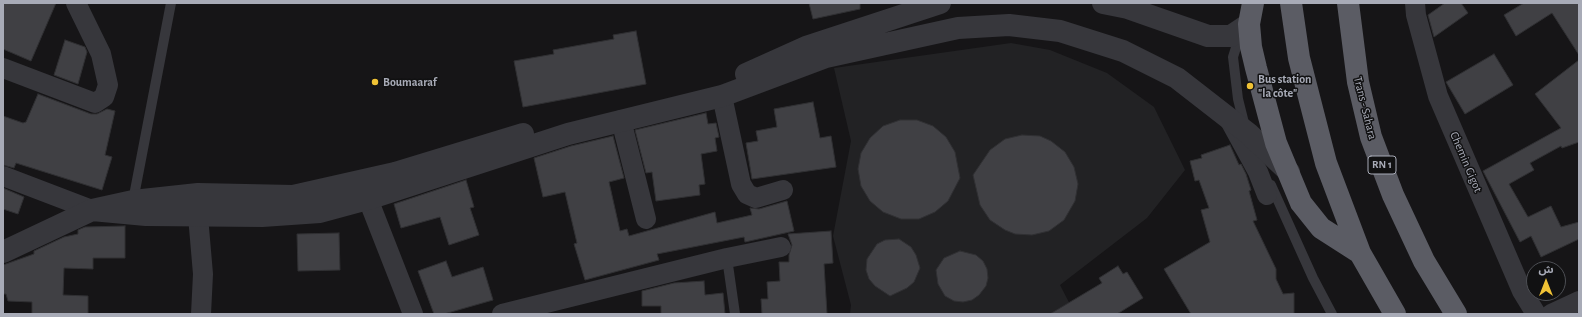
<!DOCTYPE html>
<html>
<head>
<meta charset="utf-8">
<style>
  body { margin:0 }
  #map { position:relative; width:1582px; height:317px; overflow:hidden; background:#161517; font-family:"Alegreya Sans","Noto Sans Arabic",sans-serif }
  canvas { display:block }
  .frame { position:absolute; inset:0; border:4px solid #a8abb7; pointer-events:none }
  .north { position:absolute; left:1526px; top:261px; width:40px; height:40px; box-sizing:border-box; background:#111112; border:1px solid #4d4f54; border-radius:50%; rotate:0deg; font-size:11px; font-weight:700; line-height:16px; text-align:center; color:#a8abb7 }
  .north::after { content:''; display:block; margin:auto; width:14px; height:18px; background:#f0c235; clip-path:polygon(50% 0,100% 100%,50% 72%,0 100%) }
</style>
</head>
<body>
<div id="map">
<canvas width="1582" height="317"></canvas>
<div class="frame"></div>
<div class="north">ش</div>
</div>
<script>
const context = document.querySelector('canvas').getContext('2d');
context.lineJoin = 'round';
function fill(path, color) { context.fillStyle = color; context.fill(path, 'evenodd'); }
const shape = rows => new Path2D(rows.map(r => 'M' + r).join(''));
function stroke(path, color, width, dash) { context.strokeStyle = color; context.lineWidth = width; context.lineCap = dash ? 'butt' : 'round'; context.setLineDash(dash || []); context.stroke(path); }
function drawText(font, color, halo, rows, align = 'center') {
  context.font = font + ' "Alegreya Sans",sans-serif'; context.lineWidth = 3; context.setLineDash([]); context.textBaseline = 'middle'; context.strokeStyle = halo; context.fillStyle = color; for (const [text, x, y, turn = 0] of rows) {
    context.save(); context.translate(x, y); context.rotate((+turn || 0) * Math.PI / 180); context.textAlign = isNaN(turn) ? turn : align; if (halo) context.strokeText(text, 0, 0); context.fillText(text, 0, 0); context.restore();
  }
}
fill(shape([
  [1011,43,1050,50,1107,73,1154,107,1185,170,1147,218,1060,285,1075,314,850,314,851,305,833,236,851,141,834,68]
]), '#222224');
const building = shape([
  [3,3,56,3,31,61,3,49,3,3],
  [809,3,860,3,860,9,813,19,809,3],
  [1445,3,1461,3,1468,13,1434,37,1428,15,1445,3],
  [1524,3,1579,3,1579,55,1552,13,1516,36,1504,15,1524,3],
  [636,31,646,84,523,107,514,61,554,54,553,50,614,39,613,35,636,31],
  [65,40,85,47,87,52,78,84,54,75,65,40],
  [1494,54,1513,85,1465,114,1446,82,1494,54],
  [1579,60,1579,142,1562,148,1561,146,1530,163,1534,170,1509,184,1528,217,1551,206,1561,227,1579,222,1579,239,1541,257,1531,236,1520,242,1483,171,1561,128,1535,94,1579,60],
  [38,94,91,114,97,114,107,109,115,111,105,155,112,157,102,190,16,163,14,168,3,165,3,116,23,123,26,122,38,94],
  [813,102,820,138,831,136,836,167,752,179,746,143,758,141,756,131,777,127,774,109,813,102],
  [706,113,708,124,716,123,719,137,715,138,717,151,701,154,705,184,699,185,700,195,656,201,652,172,646,173,635,130,706,113],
  [900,120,917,120,933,126,946,137,955,152,960,178,948,201,935,212,919,219,901,219,883,212,870,201,861,186,858,169,861,153,870,138,883,126,900,120],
  [1022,135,1040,136,1051,141,1065,152,1074,167,1078,184,1075,201,1064,220,1049,231,1032,235,1015,234,1005,230,990,220,980,205,973,175,990,150,1005,139,1022,135],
  [613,136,624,178,609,182,620,231,627,229,629,236,715,212,717,223,752,215,750,208,759,209,787,201,794,231,745,242,744,237,657,254,659,260,585,280,574,244,577,243,565,192,543,197,534,158,571,146,613,136],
  [1230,145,1239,165,1241,164,1246,174,1251,190,1249,191,1257,220,1253,221,1276,269,1276,279,1283,294,1294,293,1294,314,1191,314,1164,269,1210,242,1201,210,1209,208,1199,180,1195,181,1190,161,1202,158,1201,155,1230,145],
  [466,180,474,207,470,208,479,235,449,245,440,217,401,228,394,204,466,180],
  [3,188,24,197,18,214,3,209,3,188],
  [125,226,125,258,93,258,93,269,64,268,63,295,88,296,88,314,32,314,32,302,8,301,6,294,3,294,3,265,34,254,34,251,64,237,78,234,78,230,85,227,125,226],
  [831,231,833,263,824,264,827,314,762,314,761,299,768,299,767,282,780,281,779,262,789,262,789,255,792,245,788,234,831,231],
  [339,233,340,270,298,271,297,234,339,233],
  [899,239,911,247,916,255,920,268,914,282,907,288,890,296,875,286,869,279,866,270,867,259,877,244,885,240,899,239],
  [960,251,976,255,983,261,987,269,988,278,986,286,979,295,972,300,963,302,954,301,945,296,938,284,936,270,944,258,960,251],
  [446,261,452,277,483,267,493,300,444,314,434,314,418,271,446,261],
  [1118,266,1123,274,1127,272,1143,298,1117,314,1050,314,1102,283,1099,278,1118,266],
  [704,281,705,295,723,293,725,314,661,314,661,306,642,306,642,291,674,283,704,281]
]);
fill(building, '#404044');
stroke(building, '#303033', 1);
stroke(shape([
  [1242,34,1239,38,1233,57,1238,99,1245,127],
  [1271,185,1313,278,1332,314],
  [133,201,171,3],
  [727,258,735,314]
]), '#37373c', 10);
stroke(shape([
  [1415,3,1416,15,1438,96,1522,291,1536,314],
  [3,68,95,103,104,97,108,85,101,54,76,3],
  [722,96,741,184,747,194,756,198,783,190],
  [1228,117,1258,172,1267,195],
  [621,120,646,219],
  [3,176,92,210],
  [368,199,413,314],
  [198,216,203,274,201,314],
  [502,314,727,258,781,247],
  [1551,314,1579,301]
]), '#37373c', 20);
stroke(shape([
  [1103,3,1128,8,1208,36,1231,36,1249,24],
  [746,74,806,47,940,3],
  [92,210,146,215,262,216,320,212,368,199,568,134,722,96,826,57,958,28,1009,25,1060,31,1123,51,1177,78,1249,134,1289,172],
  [3,252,92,210,133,201,198,194,293,196,395,173,523,134]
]), '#37373c', 22);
stroke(shape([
  [1253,3,1249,24,1251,47,1256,68,1276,143,1301,203,1321,228,1360,253],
  [1291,3,1299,58,1326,163,1360,253,1395,314],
  [1348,3,1358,82,1371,137,1393,195,1424,261,1456,314]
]), '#5b5c64', 22);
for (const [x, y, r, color] of [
  [375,82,4,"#f0c235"],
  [1250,86,4,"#f0c235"]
]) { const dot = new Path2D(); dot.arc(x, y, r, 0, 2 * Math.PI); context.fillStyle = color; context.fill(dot); stroke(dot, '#111112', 1.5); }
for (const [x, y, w] of [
  [1382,165,28]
]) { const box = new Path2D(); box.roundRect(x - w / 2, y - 9, w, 18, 3); context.fillStyle = '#111112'; context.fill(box); stroke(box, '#a8abb7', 1); }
drawText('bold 11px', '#a8abb7', null, [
  ["RN 1",1382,165]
]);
drawText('bold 12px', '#a8abb7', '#111112', [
  ["Bus station",1258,79],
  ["\"la côte\"",1258,93],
  ["Boumaaraf",383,82]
], 'left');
drawText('12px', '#a8abb7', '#111112', [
  ["Trans - Sahara",1365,108,76],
  ["Chemin Gigot",1466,162,67]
]);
</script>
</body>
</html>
